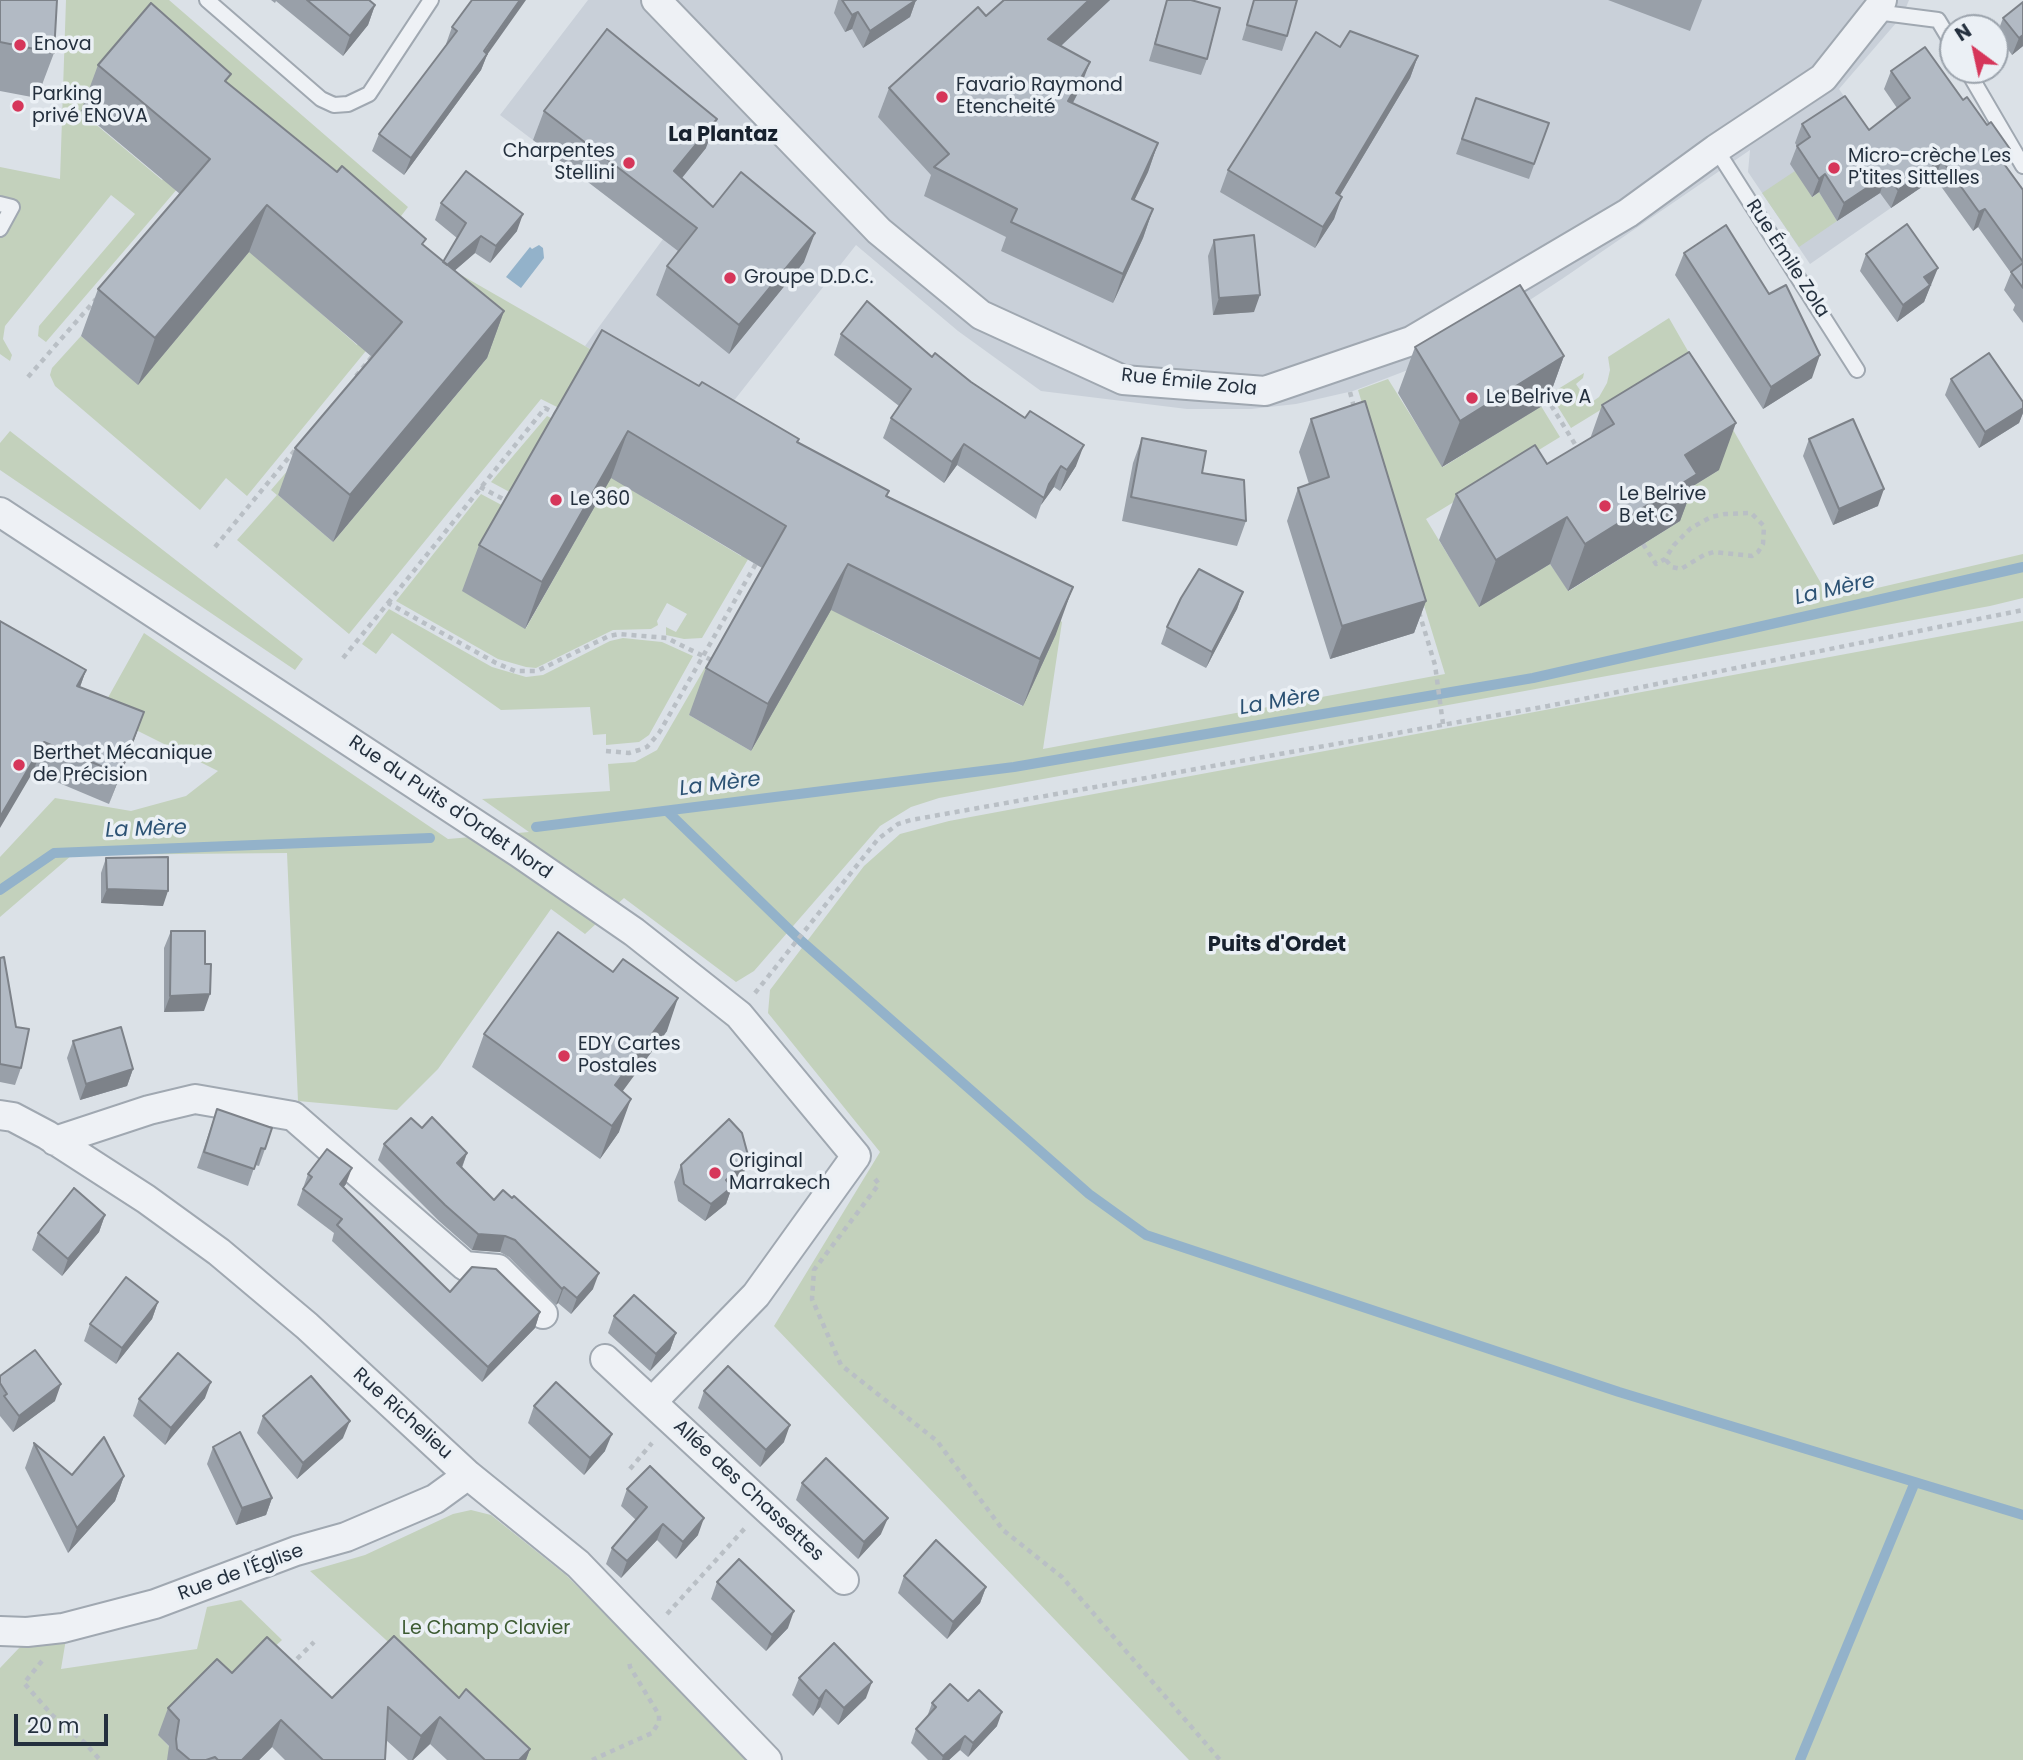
<!DOCTYPE html>
<html>
<head>
<meta charset="utf-8">
<style>
  body { margin:0 }
  #map { position:relative; width:2023px; height:1760px; overflow:hidden; background:#dbe1e7; font-family:Poppins,sans-serif }
  canvas { display:block }
  .north { position:absolute; left:1939px; top:14px; width:70px; height:70px; box-sizing:border-box; background:#ebf0f5; border:2px solid #9ba3ac; border-radius:50%; rotate:327deg; font-size:19px; font-weight:700; line-height:28px; text-align:center; color:#24303e }
  .north::after { content:''; display:block; margin:auto; width:24px; height:32px; background:#d6365a; clip-path:polygon(50% 0,100% 100%,50% 72%,0 100%) }
  .scale { position:absolute; left:14px; top:1714px; width:94px; height:32px; box-sizing:border-box; border:4px solid #24303e; border-top:0; padding-left:9px; font-size:21px; line-height:24px; white-space:nowrap; color:#24303e; -webkit-text-stroke:5px #ebf0f5; paint-order:stroke }
</style>
</head>
<body>
<div id="map">
<canvas width="2023" height="1760"></canvas>
<div class="north">N</div>
<div class="scale">20 m</div>
</div>
<script>
const context = document.querySelector('canvas').getContext('2d');
context.lineJoin = 'round';
function fill(path, color) { context.fillStyle = color; context.fill(path, 'evenodd'); }
const shape = rows => new Path2D(rows.map(r => 'M' + r).join(''));
function stroke(path, color, width, dash) { context.strokeStyle = color; context.lineWidth = width; context.lineCap = dash ? 'butt' : 'round'; context.setLineDash(dash || []); context.stroke(path); }
function drawText(font, color, halo, rows, align = 'center') {
  context.font = font + ' Poppins,sans-serif'; context.lineWidth = 7; context.setLineDash([]); context.textBaseline = 'middle'; context.strokeStyle = halo; context.fillStyle = color; for (const [text, x, y, turn = 0] of rows) {
    context.save(); context.translate(x, y); context.rotate((+turn || 0) * Math.PI / 180); context.textAlign = isNaN(turn) ? turn : align; if (halo) context.strokeText(text, 0, 0); context.fillText(text, 0, 0); context.restore();
  }
}
fill(shape([
  [588,0,1909,0,1903,15,1839,89,1911,194,1810,264,1748,172,1750,150,1562,279,1496,322,1421,365,1353,391,1296,404,1251,409,1187,409,1041,391,958,331,856,245,729,407,604,357,585,346,663,239,500,115]
]), '#c9d0d9');
fill(shape([
  [66,0,169,0,408,207,388,233,604,357,729,407,1062,622,1043,749,1445,674,1358,390,1388,379,1443,467,1541,406,1560,437,1426,519,1479,606,1550,564,1569,591,1680,521,1668,501,1719,470,1672,399,1635,421,1620,398,1571,428,1550,394,1584,373,1583,378,1576,384,1589,404,1599,397,1607,383,1610,370,1608,357,1669,318,1830,599,2023,554,2023,598,1990,606,939,798,911,807,880,826,754,971,736,982,624,898,585,934,551,909,438,1069,397,1110,298,1101,287,853,72,855,0,917,0,857,55,798,131,811,186,796,218,771,100,712,144,633,448,839,529,832,482,799,610,791,608,764,635,762,657,750,707,664,715,668,689,715,751,751,871,538,845,523,848,517,980,589,976,595,907,562,872,631,1022,706,1056,634,1010,611,1017,597,816,483,716,430,707,442,684,429,646,499,741,556,785,480,792,484,702,638,684,639,666,635,666,627,676,632,687,614,667,603,657,621,658,625,651,629,613,630,536,668,526,667,498,659,396,601,481,494,509,509,463,591,526,628,647,413,585,377,565,411,541,399,349,634,237,540,277,495,271,490,331,420,338,424,278,495,333,542,487,358,433,314,408,341,401,335,434,294,377,246,371,253,325,213,275,273,357,345,409,286,415,291,247,496,226,478,200,510,55,386,50,375,52,368,81,336,138,384,294,198,239,153,253,137,188,80,179,89,134,50,81,112,162,180,214,121,226,132,46,342,38,336,39,326,135,214,111,195,5,326,3,339,12,355,10,361,0,354,0,167,60,179],
  [1795,171,1813,197,1819,192,1837,221,1799,247,1762,193],
  [547,416,559,422,517,496,491,482],
  [10,431,303,659,295,670,0,470,0,443],
  [389,609,492,667,526,677,543,675,610,641,623,638,662,642,693,656,649,735,639,742,606,745,606,734,593,735,590,707,501,710,392,633,376,654,362,644],
  [2023,621,2023,1760,1189,1760,774,1326,880,1152,768,1013,770,990,864,866,900,834,949,821],
  [471,1510,491,1515,566,1575,750,1760,504,1760,396,1649,310,1571,365,1555,453,1514],
  [241,1600,282,1640,257,1663,158,1734,172,1750,167,1760,0,1760,0,1668,20,1647,66,1639,61,1669,197,1649,207,1607]
]), '#c3d1bc');
fill(shape([
  [539,245,543,248,544,258,521,288,506,277,530,247,532,249]
]), '#93b2ca');
stroke(shape([
  [667,811,798,938,1089,1194,1146,1235,1619,1392,2023,1515],
  [536,827,1014,767,1533,678,2023,567],
  [0,890,54,853,430,838],
  [1800,1760,1915,1482]
]), '#93b2ca', 10);
const service = shape([
  [207,0,321,99,334,105,348,104,369,94,431,0],
  [1876,12,1938,20,1953,45],
  [1967,70,2023,166],
  [1716,149,1857,370],
  [0,204,12,207,0,229]
]);
const minor = shape([
  [656,0,879,231,981,315,1123,380,1265,391,1411,341,1628,213,1716,149,1823,78,1880,6,1882,0],
  [0,512,518,852,634,932,739,1015,856,1156,756,1295,652,1402],
  [0,1115,13,1117,47,1135,146,1199,219,1252,307,1326,468,1475,578,1564,767,1760],
  [55,1141,149,1110,195,1099,293,1116,465,1266,498,1269,543,1314],
  [605,1359,844,1580],
  [0,1631,27,1632,63,1628,155,1604,296,1551,346,1537,435,1499,468,1475]
]);
stroke(service, '#a0a8b1', 18);
stroke(minor, '#a0a8b1', 32);
stroke(shape([
  [356,376,375,353],
  [28,377,96,299],
  [1350,392,1355,411],
  [1546,397,1578,449],
  [480,487,507,501],
  [1643,544,1656,564,1665,559,1674,545,1691,528,1711,517,1725,514,1751,513,1764,526,1763,544,1758,552,1752,556,1714,552,1704,555,1681,569,1672,567,1665,559],
  [215,547,295,450],
  [388,603,545,408,558,415],
  [1419,612,1435,665,1443,724],
  [343,658,388,603,496,663,515,671,537,671,609,636,619,634,667,638,715,662],
  [606,751,629,753,639,750,647,747,659,733,758,560],
  [755,993,878,839,898,824,911,820,1548,706,2023,610],
  [875,1179,879,1184,814,1270,812,1299,841,1365,937,1441,1003,1530,1062,1577,1220,1760],
  [630,1469,652,1443],
  [667,1614,746,1527],
  [42,1661,24,1683,52,1715,85,1743,100,1760],
  [290,1666,314,1642],
  [592,1760,652,1733,659,1722,659,1715,630,1667,629,1661]
]), '#b9bfc5', 4.5, [5, 5]);
stroke(service, '#eef1f5', 14);
stroke(minor, '#eef1f5', 28);
fill(shape([
  [0,0,54,53,37,98,0,91],
  [271,0,369,0,375,5,368,25,343,56,276,1,275,3],
  [838,0,916,0,910,17,863,48,852,29,845,32,834,13],
  [1004,0,1110,0,1061,46,1079,91,1073,103,1158,143,1148,172,1134,200,1153,209,1143,238,1113,303,1001,251,1006,237,924,196,931,175,878,117,889,88,986,16],
  [1167,0,1207,59,1201,75,1149,61],
  [1254,0,1297,0,1287,36,1282,51,1242,40],
  [1608,0,1702,0,1690,31],
  [2023,2,2023,46,2012,55,1997,34,2003,18],
  [452,27,487,55,481,70,404,175,372,151,379,134,447,44,446,44],
  [1340,47,1418,56,1410,78,1340,195,1334,219,1315,248,1220,192,1228,170],
  [98,65,228,84,443,262,457,238,435,220,441,203,517,231,490,263,475,253,454,271,504,311,487,358,333,542,278,495,295,448,372,357,249,252,138,385,81,336,98,289,180,194,81,111],
  [1891,71,2005,164,2023,190,2023,323,2013,310,2015,305,2004,290,2011,273,1978,227,1973,231,1935,178,1891,208,1880,193,1837,221,1819,192,1812,197,1790,164,1797,146,1795,143,1802,124,1869,130,1897,108,1884,89],
  [1476,98,1549,123,1529,179,1456,154],
  [544,111,706,148,682,178,713,207,804,262,729,354,656,295,667,266,678,251,533,140],
  [1214,240,1254,312,1213,315,1208,256],
  [1684,253,1812,378,1763,409,1675,275],
  [1866,254,1932,285,1930,286,1924,302,1897,322,1860,271],
  [602,330,699,386,799,439,797,443,889,491,887,496,1056,634,1023,706,831,610,751,751,689,715,706,668,762,568,611,478,525,629,462,591,479,545],
  [841,334,932,357,1076,466,1060,491,1054,487,1041,505,1036,519,957,465,944,483,883,438,891,418,899,406,834,355],
  [1415,347,1564,356,1547,403,1442,467,1398,393],
  [1951,379,2023,402,2023,413,2019,423,1979,448,1945,395],
  [1602,405,1719,470,1693,486,1680,521,1568,591,1550,564,1479,607,1439,540,1456,494,1547,464,1590,439],
  [1311,419,1426,601,1414,633,1330,659,1287,521,1298,488,1309,484,1299,452],
  [1142,438,1202,473,1246,521,1237,546,1122,521,1133,463],
  [1809,439,1878,506,1833,525,1803,456],
  [1243,592,1237,609,1206,668,1161,644,1167,627],
  [0,621,86,670,80,687,144,712,109,804,33,772],
  [106,858,163,906,101,903,101,873],
  [171,931,204,1011,164,1012,164,948],
  [0,958,21,1068,15,1085,0,1082],
  [667,1031,622,1091,619,1132,600,1159,472,1067,484,1034],
  [73,1041,133,1069,127,1086,80,1100,67,1058],
  [217,1109,265,1149,259,1166,255,1165,248,1186,197,1168],
  [422,1128,467,1153,462,1168,494,1200,593,1289,571,1314,558,1303,556,1305,509,1257,500,1252,472,1250,439,1221,378,1160,384,1144],
  [749,1159,743,1175,731,1186,732,1187,726,1204,705,1221,678,1201,674,1182,681,1165],
  [308,1174,346,1184,343,1188,450,1292,540,1312,535,1328,482,1382,332,1241,334,1233,297,1205],
  [105,1215,99,1232,62,1276,32,1250,38,1233],
  [158,1302,152,1319,116,1364,84,1341,90,1324],
  [614,1316,676,1333,670,1350,650,1371,608,1333],
  [0,1376,55,1401,13,1432,0,1416],
  [704,1391,784,1442,760,1467,698,1408],
  [205,1398,165,1445,133,1416,139,1399],
  [534,1406,605,1451,584,1475,528,1423],
  [263,1416,343,1438,297,1479,257,1433],
  [34,1443,72,1475,124,1476,115,1501,68,1553,25,1468],
  [213,1447,272,1498,266,1515,236,1525,207,1464],
  [802,1483,881,1534,858,1559,796,1500],
  [627,1489,698,1535,676,1559,657,1540,621,1578,606,1564,612,1548,636,1520,621,1506],
  [904,1576,986,1587,980,1603,947,1639,898,1593],
  [717,1582,788,1628,766,1651,711,1599],
  [232,1673,332,1698,459,1698,530,1749,526,1760,447,1760,430,1744,413,1760,408,1760,386,1740,385,1760,285,1760,272,1747,259,1760,167,1760,169,1746,158,1735,168,1708],
  [799,1678,866,1698,838,1725,820,1707,813,1716,792,1695],
  [968,1701,997,1726,968,1757,960,1750,949,1760,928,1760,911,1743,916,1729,927,1717,932,1703]
]), '#99a0a9');
fill(shape([
  [520,0,526,0,487,55,481,70,404,175,411,158],
  [916,0,910,17,863,48,870,31],
  [1089,0,1110,0,1037,68,1048,39],
  [375,5,368,25,343,56,350,36],
  [858,12,852,29,845,32,852,15],
  [2023,35,2023,46,2012,55,2019,38],
  [1418,56,1410,78,1328,215,1336,193],
  [1090,62,1079,91,1058,130,1068,101],
  [717,119,706,148,664,200,674,171],
  [1158,143,1148,172,1121,228,1132,199],
  [2010,149,2003,168,1999,157],
  [1942,160,1935,178,1891,208,1898,190],
  [1825,174,1819,192,1812,197,1819,179],
  [1886,175,1880,193,1837,221,1844,203],
  [1342,197,1334,219,1315,248,1323,227],
  [267,205,249,252,138,385,155,338],
  [1153,209,1143,238,1113,303,1123,274],
  [1985,209,1978,227,1973,231,1979,212],
  [523,214,517,231,490,263,496,246],
  [815,233,804,262,729,354,739,325],
  [481,236,475,253,438,285,444,268],
  [1938,268,1924,302,1897,322,1903,305,1924,277],
  [1260,295,1254,312,1213,315,1219,298],
  [504,311,487,358,333,542,350,495],
  [1820,355,1812,378,1763,409,1771,387],
  [1564,356,1547,403,1442,467,1460,421],
  [2023,408,2023,413,2019,423,1979,448,1985,432],
  [1736,423,1719,470,1693,486,1680,521,1568,591,1585,544,1685,455],
  [628,431,611,478,525,629,542,582],
  [964,444,957,465,944,483,952,462],
  [1084,445,1076,466,1060,491,1067,470],
  [1061,466,1054,487,1041,505,1049,484],
  [1884,489,1878,506,1833,525,1839,509],
  [1567,517,1550,564,1479,607,1496,560],
  [848,564,831,610,751,751,768,704],
  [1073,587,1056,634,1023,706,1040,659],
  [1243,592,1237,609,1206,668,1212,652],
  [1426,601,1414,633,1330,659,1342,626],
  [86,670,75,701,77,686],
  [144,712,133,743,109,804,120,774],
  [44,742,33,772,0,828,0,817],
  [107,889,168,891,163,906,101,903],
  [210,994,204,1011,164,1012,170,996],
  [678,998,667,1031,603,1118,615,1085],
  [133,1069,127,1086,80,1100,86,1084],
  [631,1099,619,1132,600,1159,612,1126],
  [467,1153,461,1169,457,1163],
  [749,1159,743,1175,719,1196,726,1180],
  [352,1168,346,1184,334,1200,340,1184],
  [732,1187,726,1204,705,1221,711,1204],
  [105,1215,99,1232,62,1276,68,1259],
  [478,1234,505,1236,500,1252,472,1250],
  [599,1273,593,1289,571,1314,577,1298],
  [564,1287,558,1303,556,1305,562,1289],
  [158,1302,152,1319,116,1364,122,1348],
  [540,1312,535,1328,482,1382,488,1367],
  [676,1333,670,1350,650,1371,656,1354],
  [211,1382,205,1398,165,1445,171,1428],
  [61,1384,55,1401,13,1432,19,1416],
  [350,1421,343,1438,297,1479,303,1463],
  [790,1425,784,1442,760,1467,766,1450],
  [612,1434,605,1451,584,1475,590,1458],
  [124,1476,115,1501,68,1553,77,1528],
  [272,1498,266,1515,236,1525,242,1508],
  [704,1518,698,1535,676,1559,683,1542],
  [888,1518,881,1534,858,1559,864,1542],
  [663,1524,657,1540,621,1578,627,1561],
  [986,1587,980,1603,947,1639,953,1622],
  [794,1611,788,1628,766,1651,772,1635],
  [872,1682,866,1698,838,1725,844,1708],
  [826,1690,820,1707,813,1716,819,1699],
  [1002,1712,997,1726,968,1757,973,1743],
  [440,1717,430,1744,413,1760,412,1760,421,1736],
  [281,1720,272,1747,259,1760,242,1760],
  [965,1736,960,1750,949,1760,942,1760,943,1756],
  [530,1749,526,1760,519,1760]
]), '#7d8289');
const building = shape([
  [0,0,57,0,54,53,0,42,0,0],
  [307,0,369,0,375,5,350,36,307,0],
  [472,0,520,0,484,51,487,54,411,158,379,134,457,31,452,27,472,0],
  [842,0,916,0,870,31,858,12,852,15,842,0],
  [1004,0,1089,0,1048,39,1090,62,1068,101,1158,143,1132,199,1153,209,1123,274,1011,222,1017,209,934,167,949,154,889,88,978,7,986,16,1004,0],
  [1167,0,1191,0,1220,8,1207,59,1155,44,1167,0],
  [1254,0,1297,0,1287,36,1247,25,1254,0],
  [2023,2,2023,35,2019,38,2003,18,2023,2],
  [151,3,231,74,225,81,337,172,342,166,426,239,422,244,504,311,350,495,295,448,402,322,267,205,155,338,98,289,210,159,98,65,151,3],
  [607,29,717,119,674,171,713,207,741,172,815,233,739,325,667,266,697,228,544,111,607,29],
  [1350,31,1418,56,1336,193,1342,197,1323,227,1228,170,1316,32,1340,47,1350,31],
  [1925,47,1963,100,1967,97,1987,125,1991,122,2010,149,1999,157,2023,190,2023,262,1985,209,1979,212,1942,160,1898,190,1886,175,1844,203,1825,174,1819,179,1797,146,1810,137,1802,124,1845,96,1869,130,1910,98,1891,71,1925,47],
  [1476,98,1549,123,1534,164,1462,139,1476,98],
  [466,171,523,214,496,246,481,236,447,265,443,262,466,223,441,203,466,171],
  [1907,224,1938,268,1924,277,1930,285,1903,305,1866,254,1907,224],
  [1726,225,1769,294,1786,285,1820,355,1771,387,1684,253,1726,225],
  [1254,235,1260,295,1219,298,1214,240,1254,235],
  [2023,263,2023,288,2011,272,2023,263],
  [1520,285,1564,356,1460,421,1415,347,1520,285],
  [867,301,932,357,935,353,971,382,1025,418,1030,411,1084,445,1067,470,1061,466,1049,484,1044,498,964,444,952,462,891,418,911,389,841,334,867,301],
  [602,330,699,386,702,382,799,439,797,442,889,491,886,496,1073,587,1040,659,848,564,768,704,706,668,786,526,628,431,542,582,479,545,602,330],
  [1689,352,1736,423,1685,455,1697,474,1585,544,1567,517,1496,560,1456,494,1535,445,1547,464,1614,424,1602,405,1689,352],
  [1989,353,2023,402,2023,408,1985,432,1951,379,1989,353],
  [1365,401,1426,601,1342,626,1298,488,1329,477,1311,419,1365,401],
  [1853,419,1884,489,1839,509,1809,439,1853,419],
  [1142,438,1206,451,1202,473,1244,480,1246,521,1131,497,1142,438],
  [1199,569,1243,592,1212,652,1167,627,1181,598,1199,569],
  [0,621,86,670,77,686,144,712,120,774,44,742,0,817,0,621],
  [168,857,168,891,107,889,106,858,168,857],
  [171,931,205,931,205,964,211,964,210,994,170,996,171,931],
  [558,932,613,972,623,959,678,998,615,1085,631,1099,612,1126,484,1034,558,932],
  [4,957,16,1027,29,1029,21,1068,0,1064,0,958,4,957],
  [121,1027,133,1069,86,1084,73,1041,121,1027],
  [217,1109,272,1128,265,1149,261,1148,254,1169,204,1152,217,1109],
  [432,1117,467,1153,457,1163,494,1200,503,1190,512,1198,514,1196,599,1273,577,1298,564,1287,562,1289,515,1240,505,1236,478,1234,445,1205,384,1144,411,1118,422,1128,432,1117],
  [729,1119,742,1133,749,1159,726,1180,732,1187,711,1204,684,1184,681,1165,729,1119],
  [327,1149,352,1168,340,1184,450,1292,472,1267,496,1269,540,1312,488,1367,337,1225,342,1219,303,1189,312,1177,308,1174,327,1149],
  [74,1188,105,1215,68,1259,38,1233,74,1188],
  [126,1277,158,1302,122,1348,90,1324,126,1277],
  [634,1295,676,1333,656,1354,614,1316,634,1295],
  [35,1350,61,1384,19,1416,4,1396,7,1394,0,1383,0,1376,35,1350],
  [178,1353,211,1382,171,1428,139,1399,178,1353],
  [728,1366,790,1425,766,1450,704,1391,728,1366],
  [311,1376,350,1421,303,1463,263,1416,311,1376],
  [556,1382,612,1434,590,1458,534,1406,556,1382],
  [240,1432,272,1498,242,1508,213,1447,240,1432],
  [104,1437,124,1476,77,1528,34,1443,72,1475,104,1437],
  [826,1458,888,1518,864,1542,802,1483,826,1458],
  [650,1466,704,1518,683,1542,663,1524,627,1561,612,1548,647,1507,627,1489,650,1466],
  [936,1540,986,1587,953,1622,904,1576,936,1540],
  [739,1559,794,1611,772,1635,717,1582,739,1559],
  [394,1636,459,1698,466,1689,530,1749,519,1760,485,1760,440,1717,421,1736,388,1707,385,1760,323,1760,281,1720,242,1760,218,1760,215,1757,206,1760,190,1760,177,1749,176,1739,179,1720,168,1708,217,1659,232,1673,267,1637,332,1698,394,1636],
  [834,1643,872,1682,844,1708,826,1690,819,1699,799,1678,834,1643],
  [950,1684,968,1701,979,1690,1002,1712,973,1743,965,1736,943,1756,916,1729,936,1707,932,1703,950,1684]
]);
fill(building, '#b2bac4');
stroke(building, '#7d8289', 2);
for (const [x, y, r, color] of [
  [20,45,7,"#d6365a"],
  [942,97,7,"#d6365a"],
  [18,106,7,"#d6365a"],
  [629,163,7,"#d6365a"],
  [1834,168,7,"#d6365a"],
  [730,278,7,"#d6365a"],
  [1472,398,7,"#d6365a"],
  [556,500,7,"#d6365a"],
  [1605,506,7,"#d6365a"],
  [19,765,7,"#d6365a"],
  [564,1056,7,"#d6365a"],
  [715,1173,7,"#d6365a"]
]) { const dot = new Path2D(); dot.arc(x, y, r, 0, 2 * Math.PI); context.fillStyle = color; context.fill(dot); stroke(dot, '#ebf0f5', 2.5); }
drawText('19px', '#24303e', '#ebf0f5', [
  ["Enova",34,45],
  ["Favario Raymond",956,86],
  ["Etencheité",956,108],
  ["Parking",32,95],
  ["privé ENOVA",32,117],
  ["Charpentes",615,152,"right"],
  ["Stellini",615,174,"right"],
  ["Micro-crèche Les",1848,157],
  ["P'tites Sittelles",1848,179],
  ["Groupe D.D.C.",744,278],
  ["Le Belrive A",1486,398],
  ["Le Belrive",1619,495],
  ["B et C",1619,517],
  ["Le 360",570,500],
  ["Berthet Mécanique",33,754],
  ["de Précision",33,776],
  ["EDY Cartes",578,1045],
  ["Postales",578,1067],
  ["Original",729,1162],
  ["Marrakech",729,1184]
], 'left');
drawText('19px', '#24303e', '#ebf0f5', [
  ["Rue Émile Zola",1787,259,57],
  ["Rue Émile Zola",1189,383,6],
  ["Rue du Puits d'Ordet Nord",450,808,34],
  ["Rue Richelieu",402,1414,42],
  ["Allée des Chassettes",748,1491,43],
  ["Rue de l'Église",241,1573,-20]
]);
drawText('19px', '#3c5a31', '#ebf0f5', [
  ["Le Champ Clavier",486,1629]
]);
drawText('bold 21px', '#17212e', '#ebf0f5', [
  ["La Plantaz",723,136],
  ["Puits d'Ordet",1277,946]
]);
drawText('italic 21px', '#2c5274', '#ebf0f5', [
  ["La Mère",1835,590,-13],
  ["La Mère",1280,702,-10],
  ["La Mère",720,785,-7],
  ["La Mère",146,830,-2]
]);
</script>
</body>
</html>
